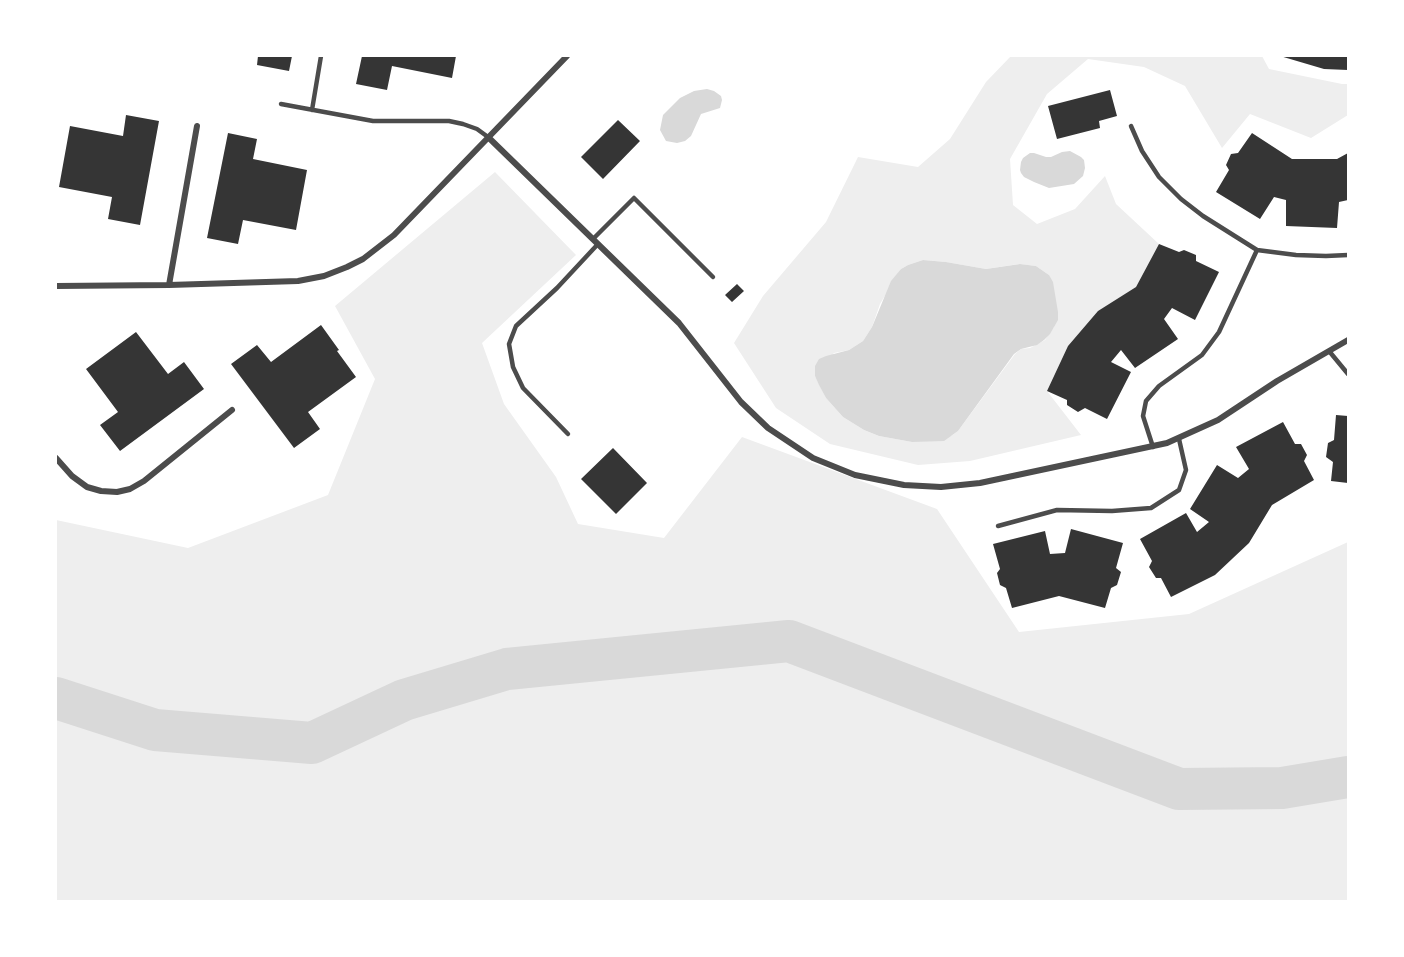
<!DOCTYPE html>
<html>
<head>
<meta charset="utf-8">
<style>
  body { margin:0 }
  #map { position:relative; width:1404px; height:957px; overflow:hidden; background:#fff; font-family:Overpass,sans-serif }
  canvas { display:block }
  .frame { position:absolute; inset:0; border:57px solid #fff; pointer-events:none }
</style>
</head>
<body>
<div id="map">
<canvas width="1404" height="957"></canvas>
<div class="frame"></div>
</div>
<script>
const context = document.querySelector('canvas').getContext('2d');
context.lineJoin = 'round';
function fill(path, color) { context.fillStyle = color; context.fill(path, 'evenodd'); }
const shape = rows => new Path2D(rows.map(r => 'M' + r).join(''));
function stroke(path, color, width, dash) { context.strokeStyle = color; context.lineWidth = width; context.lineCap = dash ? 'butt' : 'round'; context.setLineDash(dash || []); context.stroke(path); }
fill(shape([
  [1011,56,1262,56,1269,69,1342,84,1348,84,1348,115,1311,138,1250,114,1222,148,1185,86,1144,67,1088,59,1047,94,1010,159,1013,205,1037,224,1075,209,1105,176,1116,204,1159,244,1136,287,1098,312,1068,346,1047,391,1081,435,970,461,918,465,830,444,776,408,734,343,763,296,826,222,858,157,918,167,950,139,986,82],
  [923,260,946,262,986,269,1019,264,1036,266,1049,275,1054,327,1045,340,1030,348,1021,349,1015,354,958,431,951,436,912,442,879,436,864,430,843,417,826,398,815,376,834,353,849,350,863,341,872,327,880,304,901,269,908,265],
  [495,172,576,255,482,343,504,404,556,477,578,524,664,538,742,437,937,509,1019,632,1189,614,1348,542,1348,901,56,901,56,520,188,548,328,495,375,379,335,306]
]), '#eee');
fill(shape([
  [707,89,714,91,721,96,722,100,720,108,701,114,691,136,685,141,677,143,666,141,660,130,663,115,680,98,694,91],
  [1070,151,1081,157,1084,160,1085,168,1083,176,1074,184,1049,188,1034,182,1024,177,1021,173,1020,170,1021,162,1023,158,1030,153,1034,153,1046,157,1051,157,1062,152],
  [923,260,946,262,986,269,1020,264,1036,266,1049,275,1053,282,1058,312,1058,320,1050,334,1044,340,1037,345,1021,349,1014,354,958,431,944,441,912,442,879,436,864,430,843,417,826,398,819,385,815,376,815,366,819,359,826,356,849,350,863,341,872,327,891,281,901,269,908,265]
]), '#d9d9d9');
stroke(shape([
  [56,698,155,730,312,743,404,700,507,669,789,641,1179,789,1282,788,1348,777]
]), '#d9d9d9', 42);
fill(shape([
  [258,56,292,56,289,71,257,65],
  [362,56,456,56,452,78,392,66,387,90,356,84],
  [1280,56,1348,56,1348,70,1324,69],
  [1110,90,1117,116,1099,121,1100,128,1057,139,1048,106],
  [126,115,159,121,140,225,108,219,112,197,59,187,70,126,123,136],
  [618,120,640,141,603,179,581,157],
  [228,133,257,139,253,159,307,170,296,230,243,220,238,244,207,238],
  [1252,133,1292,159,1337,159,1348,153,1348,200,1339,202,1337,228,1286,226,1286,200,1274,197,1260,219,1216,192,1229,170,1226,165,1231,154,1238,153],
  [1159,244,1179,252,1184,250,1196,255,1196,261,1219,272,1195,320,1172,308,1164,319,1178,339,1135,368,1121,350,1111,362,1131,372,1107,419,1085,408,1078,412,1067,405,1067,400,1047,391,1068,346,1098,311,1136,287],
  [737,284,744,291,732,302,725,295],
  [321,325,339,350,337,351,356,377,308,412,320,429,294,448,231,364,257,345,271,362],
  [136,332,168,374,184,362,204,389,120,451,100,425,118,412,86,369],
  [1336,415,1348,416,1348,483,1331,481,1333,462,1326,457,1328,443,1334,440],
  [1283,422,1295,444,1301,444,1307,455,1304,461,1314,480,1272,505,1249,543,1215,575,1171,597,1161,578,1156,578,1149,567,1152,561,1140,539,1186,513,1197,532,1209,522,1190,509,1217,465,1238,478,1249,469,1236,447],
  [613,448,647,483,616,514,581,479],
  [1071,529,1123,543,1116,568,1121,572,1117,585,1111,588,1105,608,1059,596,1012,608,1006,588,1000,585,997,573,1000,569,993,544,1045,531,1050,554,1065,553]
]), '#353535');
stroke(shape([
  [281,104,373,121,449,121,463,124,477,129,488,137],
  [312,110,321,56],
  [1131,126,1142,151,1159,177,1181,199,1203,216,1257,250,1296,255,1326,256,1348,255],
  [593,239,634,198,713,277],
  [1329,351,1348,374],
  [568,434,523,388,513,367,509,344,516,326,557,288,598,244],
  [1153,447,1143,416,1146,401,1159,386,1202,355,1219,332,1257,250],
  [998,526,1057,510,1112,511,1151,508,1179,490,1186,470,1179,439]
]), '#4c4c4c', 4.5);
stroke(shape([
  [488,137,679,323,741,402,768,428,813,458,855,475,904,485,941,487,980,483,1167,443,1218,420,1277,381,1348,340],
  [169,285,197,126],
  [56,286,169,285,298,281,324,276,347,267,363,259,394,235,567,56],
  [56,458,72,476,87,487,101,491,117,492,130,489,144,481,232,410]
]), '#4c4c4c', 6);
</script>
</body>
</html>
